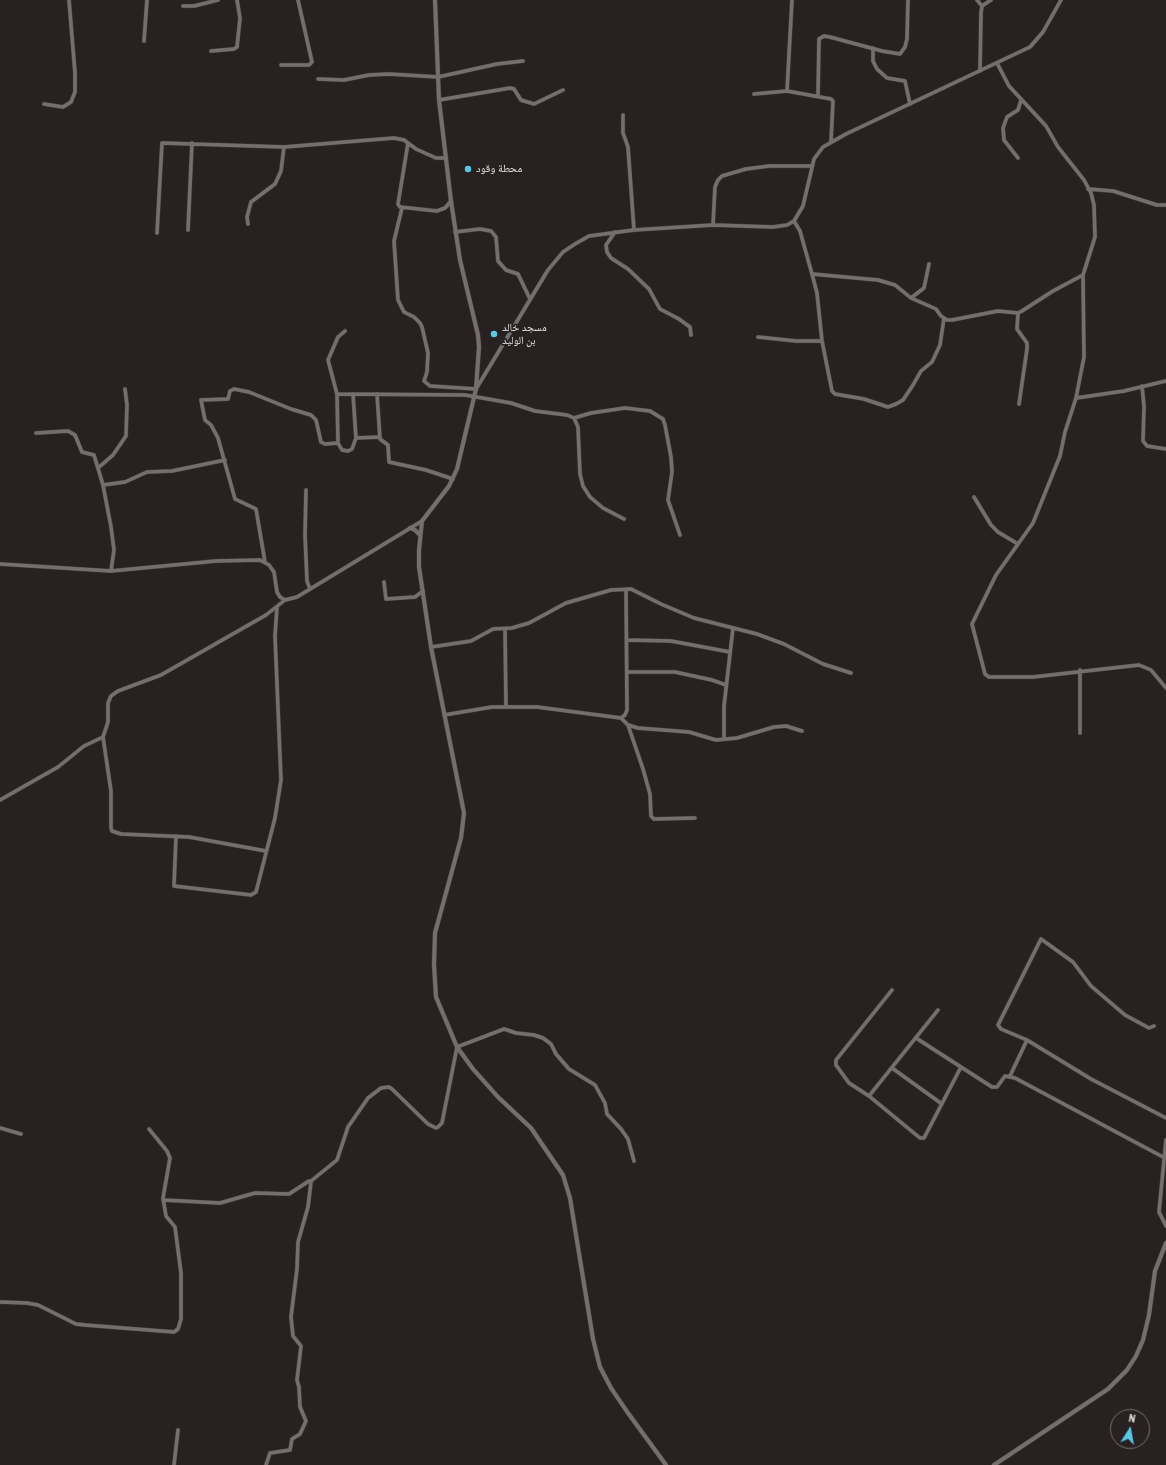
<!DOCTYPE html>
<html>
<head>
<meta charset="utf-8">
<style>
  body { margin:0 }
  #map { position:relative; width:1166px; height:1465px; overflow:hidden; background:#272121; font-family:"Archivo Narrow",sans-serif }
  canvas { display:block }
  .north { position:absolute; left:1110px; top:1409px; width:40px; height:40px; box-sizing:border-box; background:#272121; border:1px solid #756f6f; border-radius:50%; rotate:11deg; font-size:11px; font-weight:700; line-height:16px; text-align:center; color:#e9e5e5 }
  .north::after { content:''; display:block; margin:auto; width:14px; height:18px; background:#58c8e4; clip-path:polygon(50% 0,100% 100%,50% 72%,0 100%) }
</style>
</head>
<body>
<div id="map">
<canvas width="1166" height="1465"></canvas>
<div class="north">N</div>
</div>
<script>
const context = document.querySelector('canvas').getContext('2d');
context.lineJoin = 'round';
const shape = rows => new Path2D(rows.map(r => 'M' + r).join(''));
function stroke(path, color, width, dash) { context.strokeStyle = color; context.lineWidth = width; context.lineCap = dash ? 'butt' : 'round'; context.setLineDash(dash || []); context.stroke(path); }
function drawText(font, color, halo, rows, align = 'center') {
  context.font = font + ' "Archivo Narrow","Noto Naskh Arabic",sans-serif'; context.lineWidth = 3.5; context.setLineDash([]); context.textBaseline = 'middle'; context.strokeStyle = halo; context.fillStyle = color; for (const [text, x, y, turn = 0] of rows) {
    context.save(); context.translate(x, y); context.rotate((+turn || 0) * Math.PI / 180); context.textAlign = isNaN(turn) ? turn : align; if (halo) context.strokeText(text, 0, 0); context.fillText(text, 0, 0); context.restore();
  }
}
const minor = shape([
  [977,0,982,6],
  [183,6,194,6,218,0],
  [144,41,147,0],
  [873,48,873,61,877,69,887,78,905,81,910,104],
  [211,51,234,49,237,47,240,18,237,0],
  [997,63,1009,86,1046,126,1058,147,1084,180,1091,193,1094,205,1095,237,1083,275,1084,357,1076,398,1065,432,1060,456,1033,523,996,575,972,624,985,674,989,677,1033,677,1139,665,1151,670,1166,688],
  [281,65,309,65,312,62,298,0],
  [980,71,981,13,982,6,991,0],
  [318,79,344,80,369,75,389,74,438,77,497,64,523,61],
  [787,91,792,0],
  [754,94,787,91,831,99,833,101,831,141],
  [818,95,819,39,824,36,830,37,882,51,900,54,905,47,907,39,908,0],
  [439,100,510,88,514,89,521,100,534,104,563,90],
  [44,104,63,107,71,102,75,92,75,73,69,0],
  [623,115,623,133,628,147,634,230],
  [408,143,398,204,400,207,437,211,445,208,451,201],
  [1018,158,1004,140,1003,128,1007,117,1018,110,1021,100],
  [1088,189,1113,191,1157,205,1166,205],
  [402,208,394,241,398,300,404,312,414,317,420,323,422,327,428,353,427,372,424,381,430,386,476,389,548,270,563,252,575,244,589,236,634,230,713,225,773,227,787,225,794,221,803,206,814,159,823,147,846,134,1030,47,1043,32,1061,0],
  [794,221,800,231,812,274,817,293,822,341,832,391,835,394,864,399,888,407,896,404,903,400,913,385,921,371,932,362,940,345,944,318],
  [248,224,247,217,251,202,275,184,281,171,284,147],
  [713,225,715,187,718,180,722,176,746,169,769,166,811,166],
  [188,230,192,143],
  [455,232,480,229,491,231,496,237,498,261,506,270,518,274,530,299],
  [615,232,606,245,607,252,611,258,628,269,649,289,660,309,679,319,690,327,691,335],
  [157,233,162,143,284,147,394,138,404,140,416,149,436,158,446,158],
  [812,274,878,280,895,285,911,298,936,309,941,316,947,320,952,320,998,311,1018,313,1022,311,1053,291,1083,275],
  [911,298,924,288,929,264],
  [1018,313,1017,329,1027,343,1027,349,1019,404],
  [345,331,338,337,328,360,337,394,338,443,342,450,348,451,352,449,356,438,353,394],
  [758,337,796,341,822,341],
  [1142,386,1144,406,1143,441,1147,446,1166,449],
  [337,394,465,395,511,403,535,411,567,415,574,418,578,427,580,474,583,486,590,497,603,508,624,519],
  [377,394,380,439,388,445,389,462,426,470,453,479],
  [1076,398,1124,391,1166,381],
  [574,418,591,413,625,408,650,411,663,419,665,425,671,457,672,472,668,500,680,535],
  [36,433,68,431,75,435,82,452,94,455,103,485,111,527,114,550,111,571],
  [356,438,380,437],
  [98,468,113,455,126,436,127,405,125,389],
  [103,485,125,482,147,472,172,471,225,460],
  [306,490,305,535,307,581,310,589],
  [974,497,991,525,998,532,1018,544],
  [265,562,256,509,235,499,218,438,211,425,205,420,201,400,228,399,230,391,234,389,249,392,291,409,311,415,316,420,321,442,325,444,338,443],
  [0,564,111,571,216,561,260,560,269,565,274,572,277,592,280,597,285,600,297,597,422,521],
  [384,582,386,599,415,597,423,591],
  [505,629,506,707],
  [627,640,671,641,730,652],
  [431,647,471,641,493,629,512,628,529,623,566,603,611,590,631,589,661,604,694,618,757,634,784,644,823,664,851,673],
  [1080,670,1080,733],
  [627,672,675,672,712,680,726,685],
  [444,715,492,707,537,707,621,718,628,725,638,728,689,732,716,740,737,738,774,727,786,726,802,731],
  [621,718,625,715,627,710,626,589],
  [628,725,643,769,650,794,651,816,654,819,695,818],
  [103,737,111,791,111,828,112,831,121,834,189,837,266,851],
  [724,739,724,706,733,628],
  [0,800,58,767,84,746,103,737,108,722,108,703,111,696,118,691,161,675,266,615,285,600],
  [176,836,174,886,251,895,256,892,275,818,281,780,275,636,277,607],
  [892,990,836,1060,836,1065,849,1083,869,1096,920,1138,924,1138,961,1067],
  [1154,1026,1149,1028,1125,1015,1091,986,1073,962,1041,939,998,1025,1001,1029,1027,1040,1091,1079,1166,1118],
  [916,1038,992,1087,997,1087,1005,1076,1015,1078,1163,1157],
  [892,1068,942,1104],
  [1010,1076,1027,1040],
  [869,1096,938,1010],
  [0,1128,21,1134],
  [1166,1140,1159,1212,1166,1226],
  [311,1181,337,1160,348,1127,368,1098,381,1088,389,1087,392,1089,428,1124,436,1128,438,1127,442,1123,457,1047,504,1029,516,1033,534,1035,543,1038,551,1044,556,1054,569,1069,595,1085,605,1103,607,1114,621,1129,628,1139,634,1161],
  [163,1200,220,1203,255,1193,289,1194,309,1181,311,1182,308,1207,298,1242,297,1269,291,1317,293,1336,301,1346,297,1380,299,1387,300,1407,306,1421,300,1434,292,1439,290,1450,270,1453,266,1465],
  [0,1302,27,1303,38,1305,76,1324,85,1325,174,1332,178,1329,181,1319,181,1273,175,1227,166,1216,163,1198,170,1158,167,1151,149,1129],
  [174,1465,178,1430]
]);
const tertiary = shape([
  [435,0,439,100,451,201,460,260,478,335,479,347,476,389,457,469,449,486,422,521,419,550,419,567,431,647,464,813,461,838,435,933,434,965,436,997,457,1047,473,1069,498,1097,531,1128,563,1175,570,1198,593,1339,600,1367,611,1388,628,1413,666,1465],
  [410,528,415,530,420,535],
  [994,1465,1108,1389,1127,1370,1136,1356,1143,1340,1149,1315,1155,1271,1166,1243]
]);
stroke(minor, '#433f3f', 4.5);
stroke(tertiary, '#433f3f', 5);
stroke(minor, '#756e6e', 3.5);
stroke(tertiary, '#756e6e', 4);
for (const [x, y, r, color] of [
  [468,169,4,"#58c8e4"],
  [494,334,4,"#58c8e4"]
]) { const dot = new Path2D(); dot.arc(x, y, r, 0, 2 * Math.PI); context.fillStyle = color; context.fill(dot); stroke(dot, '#272121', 1.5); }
drawText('11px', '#e9e5e5', '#272121', [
  ["محطة وقود",476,169],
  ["مسجد خالد",502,328],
  ["بن الوليد",502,341]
], 'left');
</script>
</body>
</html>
